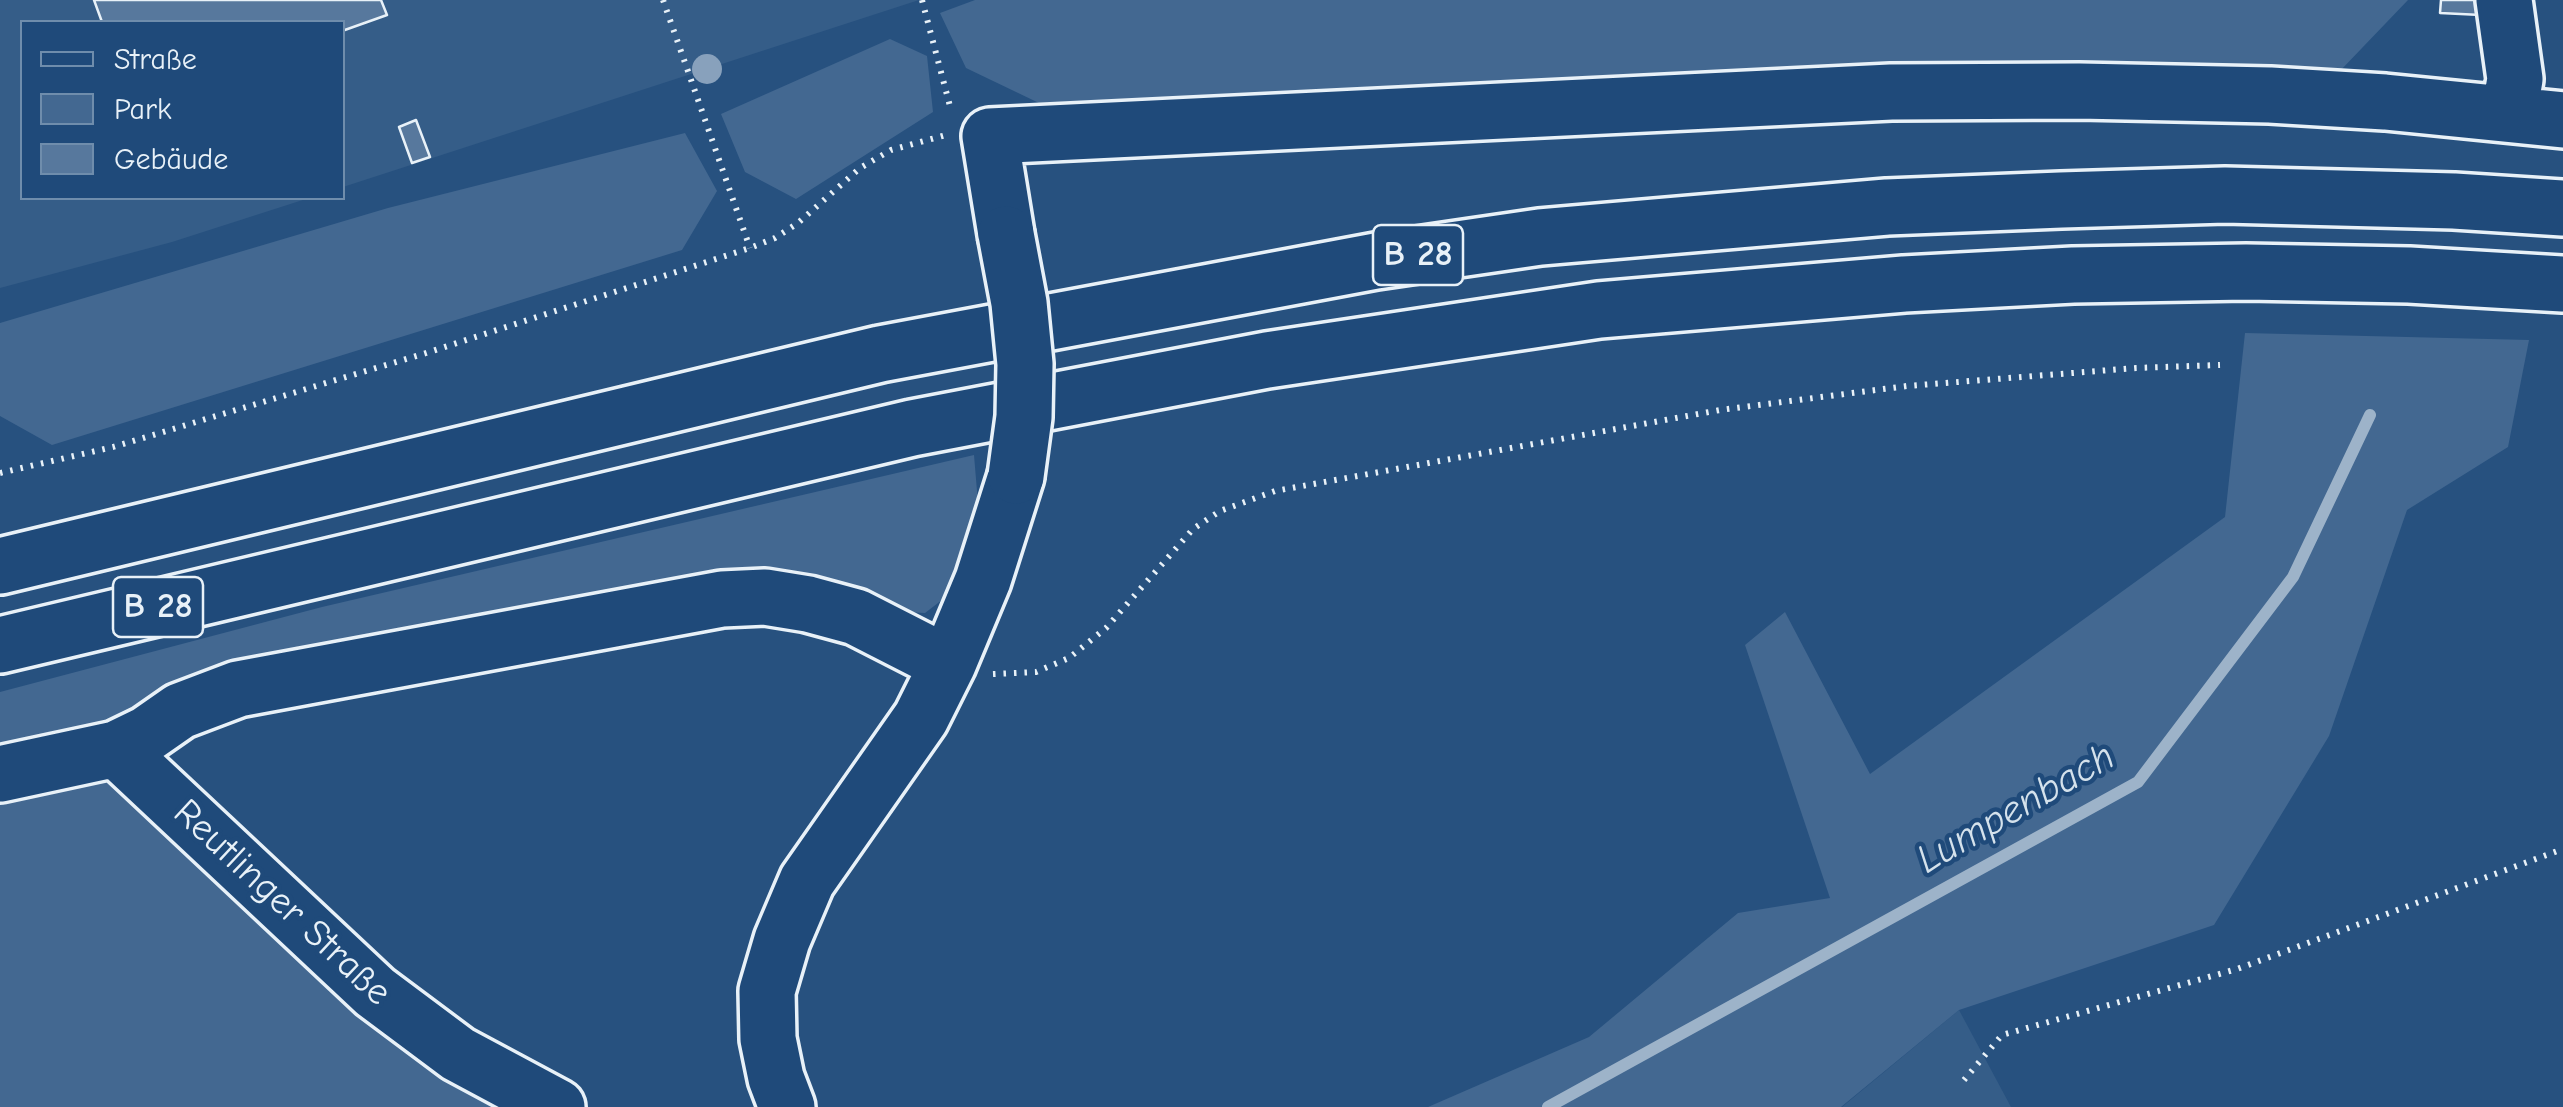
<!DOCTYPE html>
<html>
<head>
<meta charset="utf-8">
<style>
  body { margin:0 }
  #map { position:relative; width:2563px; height:1107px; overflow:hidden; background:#27517f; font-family:"Comic Neue",sans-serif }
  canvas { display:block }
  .legend { position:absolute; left:20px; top:20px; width:325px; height:180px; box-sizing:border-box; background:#1f4a7a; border:2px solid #6f8dac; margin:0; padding:12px 18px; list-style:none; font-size:30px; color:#e8f1f8 }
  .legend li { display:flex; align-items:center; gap:20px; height:50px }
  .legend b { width:50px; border:2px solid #6f8dac }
</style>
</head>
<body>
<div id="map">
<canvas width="2563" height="1107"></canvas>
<ul class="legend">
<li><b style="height:12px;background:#1f4a7a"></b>Straße</li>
<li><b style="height:28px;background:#436891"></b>Park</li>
<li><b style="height:28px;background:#57789d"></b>Gebäude</li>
</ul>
</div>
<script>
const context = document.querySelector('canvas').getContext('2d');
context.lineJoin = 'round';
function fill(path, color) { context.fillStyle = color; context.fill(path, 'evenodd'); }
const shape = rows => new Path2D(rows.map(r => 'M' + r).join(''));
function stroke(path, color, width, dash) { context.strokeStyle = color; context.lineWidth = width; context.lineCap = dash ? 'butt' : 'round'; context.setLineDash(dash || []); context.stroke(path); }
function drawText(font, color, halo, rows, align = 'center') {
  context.font = font + ' "Comic Neue",sans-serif'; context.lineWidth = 9; context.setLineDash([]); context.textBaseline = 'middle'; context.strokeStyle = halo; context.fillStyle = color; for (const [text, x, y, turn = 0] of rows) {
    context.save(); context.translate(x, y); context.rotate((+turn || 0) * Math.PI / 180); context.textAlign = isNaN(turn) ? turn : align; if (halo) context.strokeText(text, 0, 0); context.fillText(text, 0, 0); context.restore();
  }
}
fill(shape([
  [0,0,919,0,343,187,342,22,22,22,22,198,309,198,172,242,0,288],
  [1959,1010,2011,1107,1842,1107]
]), '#355d88');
fill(shape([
  [975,0,2408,0,2339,72,1945,63,1039,103,966,68,940,13],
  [890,39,927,56,933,112,796,199,745,172,721,114],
  [685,133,717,191,682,250,52,445,0,416,0,323,388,208],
  [2245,333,2529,340,2508,447,2407,510,2329,736,2214,925,1959,1010,1841,1107,1428,1107,1589,1037,1738,913,1830,898,1745,645,1785,612,1870,774,2225,517],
  [974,455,978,503,971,548,951,593,925,613,885,611,862,601,104,734,0,746,0,692,322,607],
  [50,773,121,782,523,1107,0,1107,0,786]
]), '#436891');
stroke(shape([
  [1548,1107,2138,782,2293,577,2370,415]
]), '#9db3c9', 12);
const building = shape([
  [94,0,381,0,387,15,342,31,342,22,102,22,94,0],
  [2441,0,2482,0,2481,15,2440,13,2441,0],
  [416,120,430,157,412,163,399,127,416,120]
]);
fill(building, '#57789d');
stroke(building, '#e8f1f8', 2.5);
const minor = shape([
  [2504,0,2515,79,2509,114],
  [1006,234,990,136,1891,92,2079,91,2270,95,2385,102,2563,120],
  [116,749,375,992,458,1054,557,1107],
  [0,774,116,749,147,734,180,711,238,689,722,599,765,597,808,604,856,617,948,664],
  [787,1107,776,1078,768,1039,767,991,782,940,807,881,921,718,948,664,983,580,1016,476]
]);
const highway = shape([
  [0,566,880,354,1376,261,1540,237,1887,207,2061,200,2225,195,2454,201,2563,208],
  [0,645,912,428,1267,360,1599,310,1904,284,2073,275,2246,272,2409,275,2563,284]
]);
stroke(minor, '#e8f1f8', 62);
stroke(highway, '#e8f1f8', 62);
stroke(shape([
  [663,0,750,248],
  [922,0,951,110],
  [0,473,113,447,426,353,750,248,775,238,798,223,860,168,891,150,946,135],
  [993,674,1036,672,1069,658,1106,628,1193,529,1220,511,1275,491,1720,410,1907,386,2136,368,2220,365],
  [1964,1080,2002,1035,2237,969,2563,849]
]), '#e8f1f8', 6, [2.5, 8]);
stroke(minor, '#1f4a7a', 55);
stroke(highway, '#1f4a7a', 55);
const minorBridge = shape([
  [1006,234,1019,303,1025,364,1024,417,1016,476]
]);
stroke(minorBridge, '#e8f1f8', 62, []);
stroke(minorBridge, '#1f4a7a', 55);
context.fillStyle = '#88a1bc';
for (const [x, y] of [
  [707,69]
]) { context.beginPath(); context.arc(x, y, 15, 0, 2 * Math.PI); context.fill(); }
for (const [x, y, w] of [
  [1418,255,90],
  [158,607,90]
]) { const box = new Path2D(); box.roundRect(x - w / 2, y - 30, w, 60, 8); context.fillStyle = '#1f4a7a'; context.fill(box); stroke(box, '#e8f1f8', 2.5); }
drawText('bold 35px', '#e8f1f8', null, [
  ["B 28",1418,255],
  ["B 28",158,607]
]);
drawText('38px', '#e8f1f8', '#1f4a7a', [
  ["Reutlinger Straße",282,903,43]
]);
drawText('italic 40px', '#d5e2ec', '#1f4a7a', [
  ["Lumpenbach",2016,809,-30]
]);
</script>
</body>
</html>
